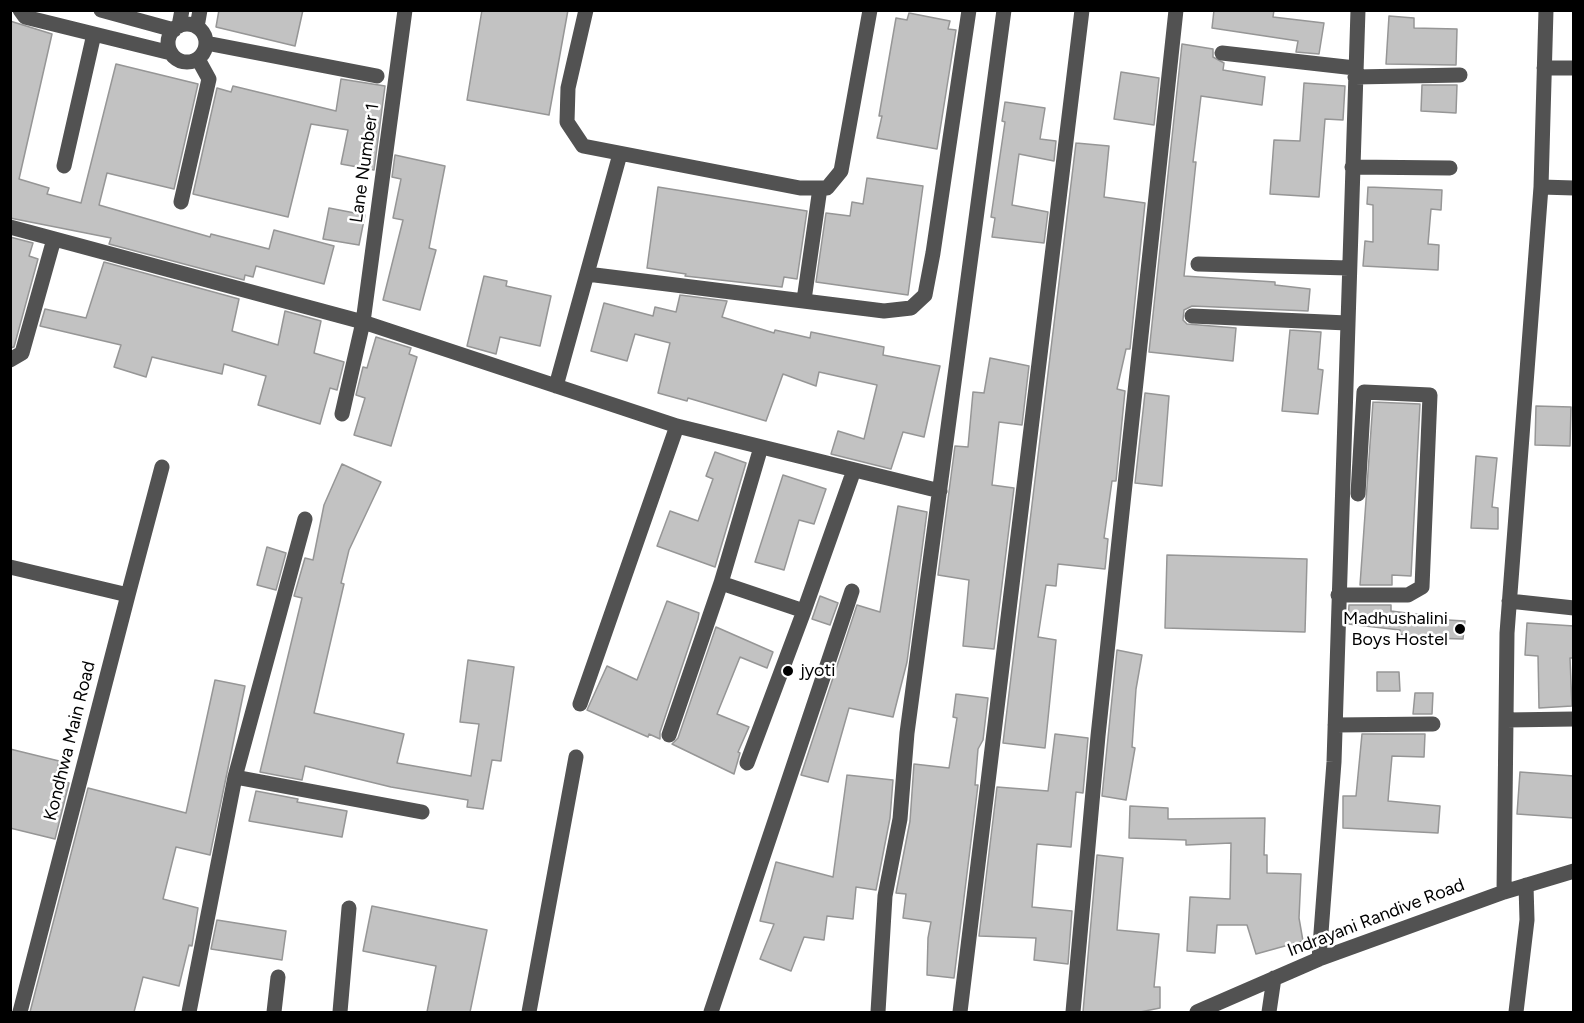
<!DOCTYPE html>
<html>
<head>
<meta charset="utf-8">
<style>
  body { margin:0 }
  #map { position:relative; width:1584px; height:1023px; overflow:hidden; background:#fff; font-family:Figtree,sans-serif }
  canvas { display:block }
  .frame { position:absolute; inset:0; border:12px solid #000; pointer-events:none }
</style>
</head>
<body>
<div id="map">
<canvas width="1584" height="1023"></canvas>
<div class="frame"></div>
</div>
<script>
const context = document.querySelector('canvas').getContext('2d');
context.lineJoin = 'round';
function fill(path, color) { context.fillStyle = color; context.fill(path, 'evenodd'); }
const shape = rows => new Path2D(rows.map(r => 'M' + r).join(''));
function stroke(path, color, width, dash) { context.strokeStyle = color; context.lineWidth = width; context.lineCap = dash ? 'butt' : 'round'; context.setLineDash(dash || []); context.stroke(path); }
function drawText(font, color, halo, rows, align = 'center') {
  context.font = font + ' Figtree,sans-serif'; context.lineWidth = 5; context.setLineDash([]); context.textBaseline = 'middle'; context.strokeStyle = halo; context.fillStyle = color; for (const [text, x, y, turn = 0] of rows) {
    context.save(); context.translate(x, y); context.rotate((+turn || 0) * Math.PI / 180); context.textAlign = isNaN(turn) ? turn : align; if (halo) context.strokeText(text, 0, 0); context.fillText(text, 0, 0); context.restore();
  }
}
const building = shape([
  [219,10,303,10,295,46,216,27,219,10],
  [482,10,568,10,549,115,467,100,482,10],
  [1214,10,1274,10,1273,17,1324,23,1319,54,1296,52,1298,41,1212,28,1214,10],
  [909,13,950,21,948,29,956,30,937,149,877,138,882,116,879,116,896,18,907,20,909,13],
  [1389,16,1414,18,1414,28,1457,29,1456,65,1386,64,1389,16],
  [10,21,52,34,19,179,49,188,47,194,81,203,116,64,198,84,174,189,107,173,99,205,210,237,211,234,269,249,274,230,334,246,324,284,256,266,253,277,245,275,244,280,109,244,111,238,10,218,10,21],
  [1182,44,1213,49,1213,57,1224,63,1223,70,1265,77,1262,105,1201,96,1193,162,1196,162,1184,276,1275,282,1275,285,1310,289,1308,311,1192,306,1184,310,1183,320,1187,324,1236,328,1233,361,1149,352,1182,44],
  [1121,72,1159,78,1154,125,1114,119,1121,72],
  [341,79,385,86,374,170,341,164,348,130,311,124,288,217,193,194,217,88,231,92,233,86,336,111,341,79],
  [1304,83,1345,86,1343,120,1325,119,1319,197,1270,194,1274,140,1300,141,1304,83],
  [1422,85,1457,85,1456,113,1421,111,1422,85],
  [1005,102,1045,108,1040,139,1056,141,1054,161,1019,154,1012,205,1048,212,1044,243,992,237,995,218,991,217,1005,122,1002,121,1005,102],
  [1076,143,1109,146,1104,197,1145,203,1130,349,1126,349,1117,389,1125,391,1116,481,1112,481,1104,538,1108,539,1105,569,1058,564,1056,586,1046,585,1038,637,1056,640,1045,748,1003,743,1076,143],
  [395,155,445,166,429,248,436,250,420,310,383,300,403,220,393,218,401,179,392,177,395,155],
  [867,178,923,186,908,295,816,282,826,213,850,216,852,202,863,204,867,178],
  [658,187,807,211,797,279,784,277,782,287,685,276,686,274,647,268,658,187],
  [1368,187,1442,190,1441,210,1431,209,1428,244,1439,245,1438,270,1363,266,1365,241,1373,242,1373,205,1367,204,1368,187],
  [329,208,365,215,359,245,323,239,329,208],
  [10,237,33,243,29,256,38,259,14,347,10,348,10,237],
  [104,262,239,299,232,331,278,345,285,311,321,321,314,353,344,362,337,390,330,388,320,424,258,405,266,376,224,364,222,374,152,357,146,377,114,367,121,345,40,326,45,309,86,318,104,262],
  [484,276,507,281,506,286,551,296,540,346,500,337,496,354,467,346,484,276],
  [680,295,727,301,722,317,774,333,775,330,810,338,811,332,884,347,883,355,940,366,924,437,903,432,891,469,831,454,838,431,864,439,877,385,819,372,816,386,783,374,766,421,688,398,687,401,658,393,670,343,635,334,627,361,591,351,604,303,653,316,655,307,676,312,680,295],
  [1290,330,1321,332,1318,369,1323,370,1318,414,1282,411,1290,330],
  [376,337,411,348,409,354,417,357,391,446,354,435,365,398,356,395,363,367,367,368,376,337],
  [990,358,1029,366,1022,425,999,422,992,485,1014,488,994,649,963,646,969,580,938,575,955,446,968,447,973,392,984,393,990,358],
  [1145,393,1169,396,1162,486,1135,483,1145,393],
  [1373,402,1420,404,1411,576,1392,575,1392,585,1360,585,1373,402],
  [1536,406,1571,407,1570,446,1535,445,1536,406],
  [715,452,746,463,715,567,657,546,670,511,698,521,713,479,706,476,715,452],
  [1476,456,1497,458,1492,507,1498,508,1498,529,1471,528,1476,456],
  [342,464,381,482,349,550,341,583,344,584,314,713,404,734,397,763,471,776,479,724,460,722,468,660,514,667,501,761,492,760,483,809,467,807,468,800,391,787,305,766,302,780,260,772,302,598,294,596,305,558,313,560,324,505,342,464],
  [783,475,826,489,814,524,799,520,784,570,755,562,783,475],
  [898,506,927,512,907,662,893,717,849,708,828,782,801,775,857,605,880,612,898,506],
  [267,547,286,553,276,590,257,585,267,547],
  [1167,555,1307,559,1305,632,1165,628,1167,555],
  [820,596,838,603,830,625,812,619,820,596],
  [667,601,699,613,698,619,660,732,660,739,649,734,648,737,587,710,607,666,637,680,667,601],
  [1349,605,1391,605,1391,611,1431,616,1431,619,1465,621,1463,639,1429,638,1399,634,1400,630,1348,624,1349,605],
  [1527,623,1574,626,1574,658,1570,658,1572,706,1539,708,1538,656,1525,655,1527,623],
  [716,627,773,652,767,668,740,657,717,714,749,727,738,752,740,753,734,774,672,744,678,738,716,627],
  [1117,650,1142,655,1136,689,1132,747,1135,748,1126,800,1102,796,1117,650],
  [1377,672,1399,672,1400,691,1377,691,1377,672],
  [215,680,245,686,210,855,176,847,163,899,198,908,192,946,189,945,179,986,143,977,134,1012,30,1012,88,788,186,813,215,680],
  [1415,693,1433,693,1432,714,1413,714,1415,693],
  [956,694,988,698,983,740,978,749,975,785,978,785,954,978,927,975,928,938,931,922,903,918,906,894,896,893,910,821,914,764,949,768,957,718,953,717,956,694],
  [1055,734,1088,738,1083,793,1076,792,1071,847,1037,844,1032,907,1072,911,1068,964,1034,960,1036,938,979,936,997,787,1048,791,1055,734],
  [1362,734,1425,734,1424,757,1392,756,1388,801,1440,806,1438,833,1343,828,1343,796,1356,796,1362,734],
  [10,749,59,761,55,779,69,783,55,839,10,828,10,749],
  [1520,772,1574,776,1574,818,1517,814,1520,772],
  [847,775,893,780,890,818,876,890,856,887,853,919,827,916,824,940,804,937,791,971,760,959,774,924,760,921,776,862,833,877,847,775],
  [256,791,298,799,297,802,347,811,342,837,249,821,256,791],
  [1130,806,1168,808,1168,819,1265,818,1264,855,1267,855,1267,873,1301,874,1299,918,1303,941,1256,954,1247,925,1217,925,1215,953,1187,951,1190,897,1230,899,1231,843,1186,845,1186,840,1129,838,1130,806],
  [1097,855,1123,858,1117,930,1159,934,1154,987,1160,987,1160,1008,1140,1012,1083,1012,1097,855],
  [372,906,487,930,470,1012,427,1012,436,966,363,951,372,906],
  [217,920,286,931,282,960,211,949,217,920]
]);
fill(building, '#c2c2c2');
stroke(building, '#969696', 1.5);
stroke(shape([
  [20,10,25,17,171,53],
  [101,10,174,30],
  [586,10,568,88,567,122,583,146,800,188,827,188,841,171,870,10],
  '168 43a19 19 0 1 1 38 0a19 19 0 1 1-38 0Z',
  [179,26,182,10],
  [197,27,200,10],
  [206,43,377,76],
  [1222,53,1355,68],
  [1544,68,1574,68],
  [1355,77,1460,75],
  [64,166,94,34],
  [1352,167,1450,168],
  [1541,187,1574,188],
  [181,202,209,79,198,59],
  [10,227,363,322,677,426,940,491],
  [1198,264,1349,268],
  [587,274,884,311,911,308,925,295,933,253,969,10],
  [804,300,820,188],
  [1192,316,1347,323],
  [10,360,22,353,54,239],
  [556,386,620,154],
  [342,414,363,322,405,10],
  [10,567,128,595,20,1012],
  [721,583,804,611,854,470],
  [128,595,162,467],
  [1338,595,1408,595,1422,587,1430,395,1364,392,1358,494],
  [1509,601,1574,608],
  [580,704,677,426],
  [1506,720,1574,719],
  [1335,725,1433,724],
  [669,735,721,583,761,447],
  [747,763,804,611],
  [235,777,422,812],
  [1504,892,1507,633,1541,187,1546,10],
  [1319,959,1334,762,1358,10],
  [189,1012,235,777,305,519],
  [274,1012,278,977],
  [340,1012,349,908],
  [529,1012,576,757],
  [711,1012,852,591],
  [878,1012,885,896,900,819,907,733,1004,10],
  [960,1012,1082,10],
  [1073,1012,1098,736,1176,10],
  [1197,1012,1319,959,1504,892,1574,871],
  [1269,1012,1274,978],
  [1516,1012,1527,920,1526,885]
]), '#525252', 15);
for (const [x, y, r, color] of [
  [1460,629,6,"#000"],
  [788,671,6,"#000"]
]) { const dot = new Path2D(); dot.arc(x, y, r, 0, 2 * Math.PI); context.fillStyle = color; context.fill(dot); stroke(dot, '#fff', 2); }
drawText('18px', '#000', '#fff', [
  ["Lane Number 1",365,163,-82],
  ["Kondhwa Main Road",70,741,-76],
  ["Indrayani Randive Road",1376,918,-21]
]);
drawText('18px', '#000', '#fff', [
  ["Madhushalini",1448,619],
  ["Boys Hostel",1448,640],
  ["jyoti",800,671,"left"]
], 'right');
</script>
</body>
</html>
